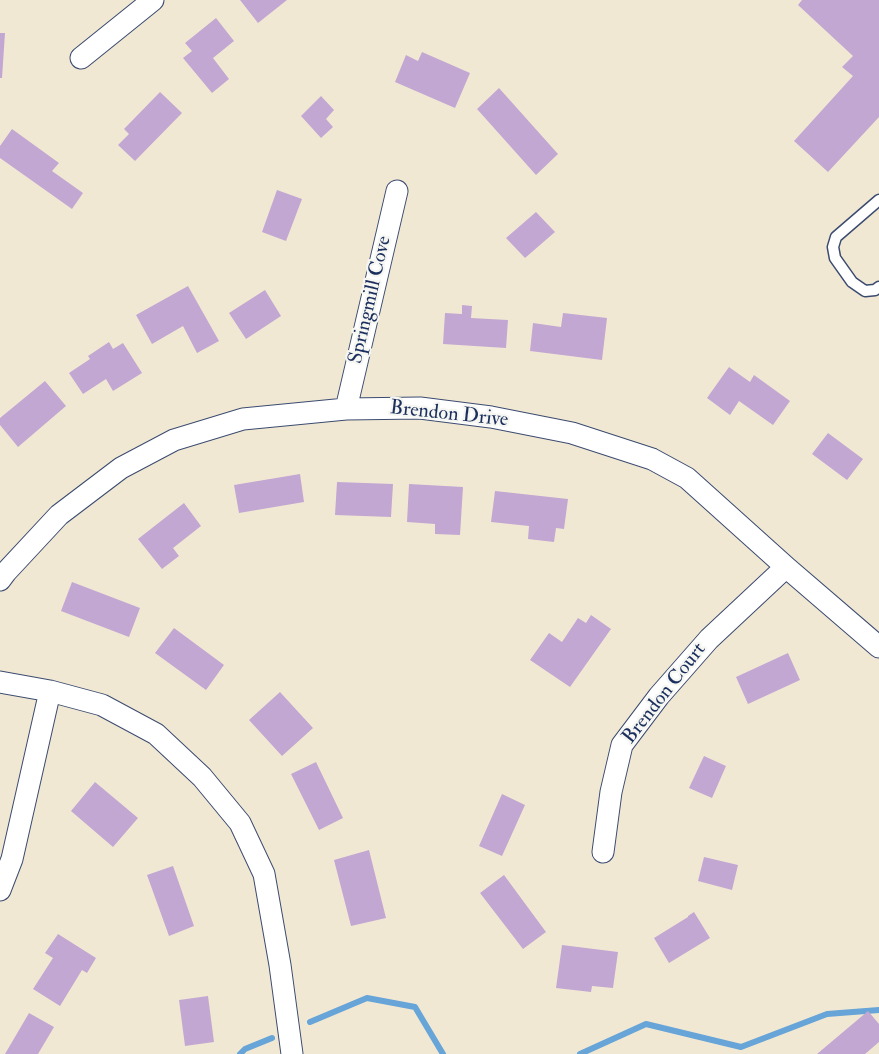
<!DOCTYPE html>
<html>
<head>
<meta charset="utf-8">
<style>
  body { margin:0 }
  canvas { display:block; background:#f1e8d3 }
</style>
</head>
<body>
<canvas width="879" height="1054"></canvas>
<script>
const context = document.querySelector('canvas').getContext('2d');
context.lineJoin = 'round';
const shape = rows => new Path2D(rows.map(r => 'M' + r).join(''));
function stroke(path, color, width, dash) { context.strokeStyle = color; context.lineWidth = width; context.lineCap = dash ? 'butt' : 'round'; context.setLineDash(dash || []); context.stroke(path); }
function fill(path, color) { context.fillStyle = color; context.fill(path, 'evenodd'); }
function drawText(font, color, halo, rows, align = 'center') {
  context.font = font + ' "IM FELL Double Pica",serif'; context.lineWidth = 4.5; context.setLineDash([]); context.textBaseline = 'middle'; context.strokeStyle = halo; context.fillStyle = color; for (const [text, x, y, turn = 0] of rows) {
    context.save(); context.translate(x, y); context.rotate((+turn || 0) * Math.PI / 180); context.textAlign = isNaN(turn) ? turn : align; if (halo) context.strokeText(text, 0, 0); context.fillText(text, 0, 0); context.restore();
  }
}
stroke(shape([
  [310,1022,367,998,415,1007,443,1054],
  [240,1054,245,1049,272,1038],
  [580,1054,646,1024,741,1047,827,1014,879,1010]
]), '#67a4d8', 6);
fill(shape([
  [240,0,287,0,258,23],
  [802,0,879,0,879,117,828,172,794,141,853,76,842,67,853,56,798,5],
  [216,18,234,41,213,58,229,79,212,93,183,58,192,51,185,43],
  [0,33,5,33,2,78,0,78],
  [422,52,470,73,455,108,395,82,406,55,418,61],
  [499,88,558,154,536,175,477,109],
  [160,92,182,113,135,161,118,145,129,134,124,129],
  [321,96,334,110,326,119,333,127,321,138,301,116],
  [12,129,59,163,52,171,83,193,72,209,0,158,0,146],
  [277,190,302,199,286,241,262,232],
  [536,212,555,232,525,258,506,238],
  [188,286,219,341,197,353,183,326,152,344,136,315],
  [265,290,281,316,246,339,229,313],
  [462,305,472,306,471,318,508,320,506,348,443,344,445,313,462,314],
  [563,313,607,318,602,360,530,351,533,323,561,327],
  [109,342,113,349,123,343,142,373,113,391,106,379,83,394,69,373,90,359,88,356],
  [729,367,750,382,754,375,790,401,773,425,739,401,730,415,707,398],
  [45,381,66,406,18,447,0,425,0,418],
  [828,433,863,459,847,480,812,454],
  [300,474,304,502,239,513,234,485],
  [337,482,393,484,391,517,335,515],
  [409,484,463,487,460,535,435,534,435,524,407,522],
  [495,491,568,499,564,529,556,528,554,542,528,539,529,526,491,522],
  [184,503,201,526,173,548,179,556,162,569,138,539],
  [72,582,140,608,129,637,61,611],
  [591,615,611,629,570,687,530,660,549,633,562,642,578,618,586,623],
  [174,628,224,665,206,690,155,653],
  [788,653,800,680,748,704,736,677],
  [280,692,313,728,282,756,249,720],
  [704,756,726,766,712,798,689,788],
  [316,762,343,818,319,830,291,774],
  [95,782,138,818,113,847,71,811],
  [502,794,525,805,502,856,479,846],
  [369,850,386,918,351,926,334,860],
  [704,857,738,865,732,890,698,881],
  [173,866,194,926,169,936,147,875],
  [504,875,546,932,523,949,480,893],
  [694,912,710,938,669,963,654,938,688,917,688,916],
  [58,934,96,958,87,973,82,970,60,1006,33,989,53,958,45,953],
  [562,945,618,952,613,988,592,986,591,992,556,988],
  [208,996,214,1042,185,1046,179,1000],
  [868,1011,879,1024,879,1042,865,1054,817,1054],
  [29,1013,54,1027,38,1054,5,1054]
]), '#c2a7d3');
const lane = shape([
  [879,200,836,237,833,247,835,258,852,282,865,291,875,290,879,287]
]);
const street = shape([
  [81,58,153,0],
  [346,409,397,191],
  [0,580,6,572,59,515,121,468,174,440,243,419,346,409,420,408,491,417,572,433,652,459,687,478,786,567,879,647],
  [0,682,50,691,102,705,156,734,202,777,240,823,264,874,280,965,292,1054],
  [603,852,611,792,622,745,659,696,709,639,786,567],
  [0,890,12,859,50,691]
]);
stroke(lane, '#3b4b70', 13);
stroke(street, '#3b4b70', 23);
stroke(lane, '#fff', 10);
stroke(street, '#fff', 21);
drawText('20px', '#1b2f5e', '#f6f6f2', [
  ["Springmill Cove",371,300,-77],
  ["Brendon Drive",449,415,6],
  ["Brendon Court",665,694,-52]
]);
</script>
</body>
</html>
